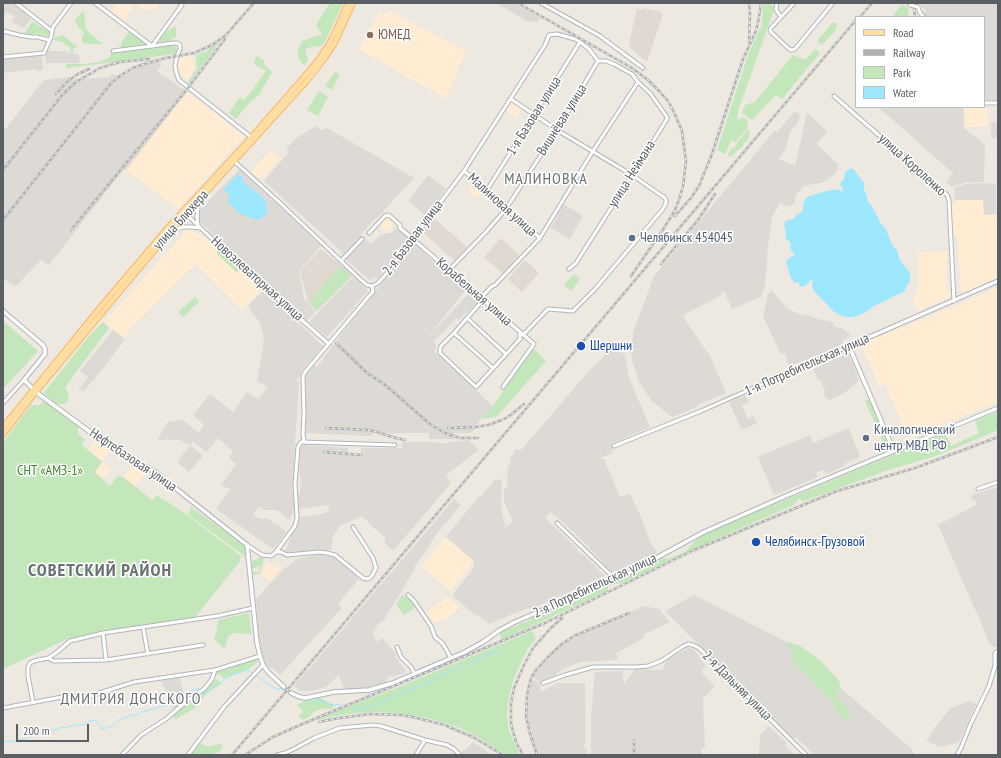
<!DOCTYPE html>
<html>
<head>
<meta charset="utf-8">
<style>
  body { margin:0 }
  #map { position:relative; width:1001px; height:758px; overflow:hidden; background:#ede8e0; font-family:"PT Sans Narrow",sans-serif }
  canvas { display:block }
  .frame { position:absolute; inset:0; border:4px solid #595f62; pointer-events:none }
  .legend { position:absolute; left:855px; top:16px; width:130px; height:92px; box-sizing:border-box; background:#fff; border:1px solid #bdbfc0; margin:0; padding:5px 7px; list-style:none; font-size:12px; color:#595f62 }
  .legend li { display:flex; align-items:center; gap:8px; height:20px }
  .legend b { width:20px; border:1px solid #bdbfc0 }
  .scale { position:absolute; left:16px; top:724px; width:73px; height:18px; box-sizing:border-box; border:2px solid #595f62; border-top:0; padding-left:5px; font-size:12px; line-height:14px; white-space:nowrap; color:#595f62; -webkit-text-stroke:3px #fff; paint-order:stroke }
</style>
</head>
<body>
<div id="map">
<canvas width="1001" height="758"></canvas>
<div class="frame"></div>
<ul class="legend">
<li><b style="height:5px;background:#ffdea3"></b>Road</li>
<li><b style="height:5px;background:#b0b1b2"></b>Railway</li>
<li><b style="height:11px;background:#c3e7ba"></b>Park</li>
<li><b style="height:11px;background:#9ee8ff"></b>Water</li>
</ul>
<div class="scale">200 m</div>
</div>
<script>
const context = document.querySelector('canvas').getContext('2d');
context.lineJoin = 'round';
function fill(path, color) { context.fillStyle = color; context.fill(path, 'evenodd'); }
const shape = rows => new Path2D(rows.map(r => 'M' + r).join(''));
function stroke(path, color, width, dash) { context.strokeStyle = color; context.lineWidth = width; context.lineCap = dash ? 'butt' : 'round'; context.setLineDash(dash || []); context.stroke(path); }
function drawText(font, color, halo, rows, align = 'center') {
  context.font = font + ' "PT Sans Narrow",sans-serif'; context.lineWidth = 3; context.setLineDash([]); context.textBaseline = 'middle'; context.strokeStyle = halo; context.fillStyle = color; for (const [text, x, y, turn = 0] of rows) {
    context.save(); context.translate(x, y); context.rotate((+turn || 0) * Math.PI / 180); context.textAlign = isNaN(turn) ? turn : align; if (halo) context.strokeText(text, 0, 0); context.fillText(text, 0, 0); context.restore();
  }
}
fill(shape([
  [117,3,129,3,134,7,124,20,111,11],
  [135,3,159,3,156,8,144,11],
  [388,10,466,51,446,99,359,49,380,11,386,15],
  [191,55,195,68,187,81,177,68,179,59],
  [187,92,244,136,178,209,126,170],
  [512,101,522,108,516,118,506,112],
  [984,105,987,105,988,126,966,127,964,107,984,107],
  [270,151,281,158,262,180,251,171],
  [475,183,483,191,477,199,469,191],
  [955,200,983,200,984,215,996,214,998,231,998,277,962,294,961,288,957,235,953,235,952,218,952,204,955,203],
  [388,216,395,223,387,232,379,225],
  [188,229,200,234,263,289,242,310,196,264,129,330,125,339,104,322],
  [947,251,947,291,949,291,950,297,918,311,913,300,918,288,918,252],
  [998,287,998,402,909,439,885,384,879,386,861,344,972,299],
  [96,440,110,452,102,461,88,449],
  [102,462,111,470,103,479,94,472],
  [133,466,145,474,135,486,123,477],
  [446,537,474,561,450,591,422,566],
  [266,562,280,569,274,577,270,581,262,575],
  [448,596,459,607,459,608,451,615,445,619,434,623,426,613]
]), '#ffecd3');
fill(shape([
  [4,3,12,3,31,18,24,28,11,22,15,16,7,12,5,15,3,14,3,5],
  [496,3,515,3,540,18,538,22,527,21],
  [918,3,998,3,998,100,984,100,984,17,927,17,923,14,926,10],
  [47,51,64,51,79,55,80,63,46,63,45,54],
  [42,55,43,70,36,71,35,69,3,73,3,58],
  [158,61,162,64,157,71,187,92,126,170,123,170,49,265,41,260,15,287,4,279,3,279,3,132,44,80,70,77,73,80,84,77,85,79,109,77,112,74,115,75,120,74,123,76,140,67],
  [878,107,963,107,964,128,985,145,984,182,967,182,952,187,946,182,953,173],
  [795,111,800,114,798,123,790,132,786,148,779,159,795,166,807,113,811,116,827,132,817,144,839,165,836,173,824,182,804,186,799,192,797,193,795,197,795,202,790,207,780,203,772,217,768,246,765,287,760,297,732,309,724,291,721,293,722,295,687,313,683,317,710,356,726,393,699,404,696,407,673,417,670,416,652,401,639,382,632,361,631,346,634,330,654,276,775,130,777,132],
  [316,126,320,130,327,128,414,178,377,218,375,219,360,235,371,244,380,235,391,233,399,225,414,234,377,279,374,277,369,280,341,255,343,253,264,181,289,152,286,149,295,139],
  [240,169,321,246,299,271,304,299,316,311,307,321,282,299,200,222,199,215,201,209],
  [428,175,446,189,426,216,408,201],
  [985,183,996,184,996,214,984,215,983,200,955,200,954,188,966,184],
  [564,204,583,216,570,239,551,228],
  [414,243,465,291,427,338,428,338,430,335,470,292,479,301,459,320,457,318,433,342,437,346,434,351,493,406,475,426,476,428,471,433,454,433,454,439,429,439,429,433,394,433,394,434,391,434,391,433,383,433,373,429,372,436,305,433,305,374,313,364,317,367,355,316,364,307,374,293],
  [354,276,368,291,354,306,355,308,350,311,327,337,309,322],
  [264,290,323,346,302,371,300,377,296,380,299,382,292,492,293,492,293,499,295,506,291,517,288,519,277,510,266,510,259,507,253,515,257,518,258,517,262,519,267,518,268,519,269,519,273,523,276,525,280,526,286,532,273,549,216,509,230,489,221,485,236,464,229,458,233,451,218,438,207,452,193,442,190,445,203,456,189,472,177,462,190,445,180,440,157,440,168,422,183,420,199,433,204,425,193,415,210,394,233,412,247,392,265,403,258,398,268,387,257,381,264,340,260,323,248,306],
  [772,291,787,309,804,316,805,314,817,319,834,322,833,326,843,329,851,336,842,340,844,343,826,352,789,366,785,353,781,354,763,316,768,294],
  [113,330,125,339,103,369,83,392,79,389,88,377,80,371],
  [615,345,619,348,618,351,625,354,629,378,650,427,611,444,613,453,598,459,604,459,620,497,630,494,641,517,650,542,657,553,616,574,615,575,605,566,603,563,577,535,560,520,550,512,545,518,578,549,577,551,582,555,584,555,605,576,531,609,529,608,515,613,489,624,476,614,475,615,453,596,454,593,473,569,474,561,446,537,479,496,481,497,495,479,502,480,501,504,503,516,505,525,505,528,513,521,504,502,504,488,508,487,507,482,508,466,511,465,510,459,516,449,521,450,588,372],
  [848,353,856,371,859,381,844,393,830,400,826,398,823,392,825,391,820,380,818,380,813,369],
  [745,395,749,402,742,405,748,419,753,416,757,423,742,430,729,402],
  [849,428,860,457,844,464,845,466,826,474,824,470,820,471,816,473,818,477,774,495,758,457,810,435,813,443],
  [469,440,479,450,446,475,451,483,418,522,393,551,384,542,386,539,362,516,339,526,336,532,333,537,331,550,285,552,299,517,322,514,329,511,328,505,298,509,297,494,299,495,300,493,301,478,299,473,300,449,303,445,306,445,348,448,349,454,361,456,361,448,402,448,402,442,436,442,437,443,444,443],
  [998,487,998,647,994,647,990,645,978,616,938,525,978,504,971,498,972,495],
  [454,499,461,505,438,532,414,568,415,569,383,621,377,625,373,635,377,642,382,638,396,654,395,657,407,672,392,677,391,676,388,677,386,682,369,687,358,689,344,689,339,675,326,687,310,691,300,691,294,686],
  [320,554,336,557,360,577,338,604,342,608,280,675,271,667,269,668,266,665,259,647,256,599,283,570,297,559],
  [694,595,785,641,911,748,915,755,815,755,797,738,791,738,665,611],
  [644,606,659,609,670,622,643,635,644,638,616,653,618,660,580,662,559,671,555,676,541,682,532,677,550,657,568,641],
  [690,647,699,655,698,656,706,666,701,672,715,686,703,699,705,748,701,748,702,755,591,755,591,716,595,672,622,671,624,684,635,669,645,668,650,670,663,670,667,659],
  [179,677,186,700,178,708,173,708,170,692,166,692,161,680],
  [531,680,540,682,540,692,558,683,585,683,586,742,584,745,584,748,587,749,586,755,537,755,526,717,527,695],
  [969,701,976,704,959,742,953,744,940,747,927,741,936,726,950,709],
  [768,726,787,743,785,746,795,755,759,755,760,735],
  [473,742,492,755,461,755,460,754]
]), '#dddad5');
fill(shape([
  [643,8,662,12,662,14,663,14,647,62,630,48,631,45,629,43,637,9,642,10],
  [991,122,998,122,998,138,991,138],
  [434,218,467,247,455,261,422,232],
  [501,238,520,256,503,274,484,257],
  [321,249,353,275,317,311,308,302,300,271],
  [525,260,539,273,522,292,508,279]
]), '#dfd9d1');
fill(shape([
  [330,3,343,3,326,40,321,46,311,47,305,49,308,60,304,66,299,59,297,52,302,41,322,34,316,25],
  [763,3,768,3,775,7,738,111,737,120,744,118,748,121,747,129,735,142,732,141,733,136,725,154,717,150,748,55,762,24],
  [902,4,909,9,908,17,892,17],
  [84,11,85,26,87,31,103,44,89,44,82,42,82,38,84,32,79,28,75,21,78,16],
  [32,22,50,32,47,36,34,33,32,36,24,34],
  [833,22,837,24,836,30,822,45,817,41],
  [176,26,176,37,168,41,160,42,160,35],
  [129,31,146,43,145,45,121,48,121,43],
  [62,35,78,47,73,48,74,52,70,52,71,47,65,46,65,43,54,40,54,38],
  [221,40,189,84,188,82,197,68,196,55,205,52],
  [167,45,174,46,177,48,175,54,67,68,66,64,85,64,98,62,109,58,112,53],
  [815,49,820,53,782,99,776,95,752,120,742,113,745,105,755,102,793,55,805,60],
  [256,56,264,60,264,64,272,72,259,95,249,103,236,119,229,113,239,98,245,100,266,71,254,64],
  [335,72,340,75,332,90,325,86],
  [319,91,328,97,318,116,307,110],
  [750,130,748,140,744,143,743,146,730,157,728,155,730,150,735,147,738,141,743,136,746,131],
  [219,250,240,270,236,272,217,254,217,252],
  [341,266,351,276,347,281,327,301,316,310,310,302,322,286],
  [574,274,580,279,571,291,564,285],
  [195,297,199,302,183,317,178,312],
  [3,321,38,351,3,389],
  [103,322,109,328,65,387,68,393,69,400,64,404,56,404,44,393,89,336],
  [532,347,546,361,507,405,496,417,482,419,495,403],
  [869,399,888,444,887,450,882,452,881,450,885,447,865,401],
  [44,401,78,425,78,434,85,440,82,445,102,462,95,472,110,486,117,476,123,477,152,500,157,495,180,510,241,556,240,561,193,620,67,639,3,669,3,443,31,405,40,405],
  [998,412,998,430,936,456,888,470,802,502,801,499,798,499,794,505,716,539,623,583,613,584,608,586,608,591,501,640,500,633,507,630,520,624,526,622,537,615,545,615,555,608,562,607,569,602,575,602,578,598,607,584,616,581,642,568,660,557,668,559,686,551,694,542,706,533,945,433,951,446,979,433,975,420],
  [191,507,245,546,246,557,188,515],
  [261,557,264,559,260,573,255,575,253,575,253,572,258,572,260,567,258,565,256,568,252,568,252,561],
  [402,595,410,599,415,608,404,615,396,605],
  [249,613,251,634,234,633,228,636,225,649,214,639,217,630,218,620],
  [532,631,536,638,527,650,514,678,510,692,507,711,508,726,512,738,520,755,506,755,476,736,455,726,427,718,405,714,378,712,359,713,335,716,317,720,317,719,411,682],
  [789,642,800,646,810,653,821,661,839,681,840,687,837,700,833,704,792,660,792,650,785,645],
  [257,658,258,662,249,669,223,678,220,674,215,675,216,671],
  [217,679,221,684,207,693,195,708,176,719,173,716,184,707,189,705,214,681],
  [319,697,335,706,331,709,324,708,315,711,309,717,302,720,298,716,304,712,297,705,307,699,312,701],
  [841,699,850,713,847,721,834,707,836,702],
  [199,743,208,747,219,744,222,744,222,749,216,753,207,755,191,755]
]), '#c3e7ba');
fill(shape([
  [851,168,854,170,864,183,864,190,866,193,868,202,871,205,878,217,880,223,886,229,892,245,897,250,900,260,910,273,910,282,907,285,904,292,896,295,879,304,875,305,866,312,854,317,846,317,839,315,833,311,814,291,812,287,813,279,812,279,805,286,801,287,798,282,795,283,791,278,786,262,788,259,791,257,794,256,795,254,792,252,790,248,791,243,786,239,785,227,784,226,785,221,794,219,796,215,802,212,803,210,803,205,805,199,809,196,827,191,839,189,840,191,842,191,843,190,840,184,844,179,845,172],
  [238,175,242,176,244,183,257,192,264,199,267,203,266,206,268,212,261,219,257,220,240,214,228,202,230,195,224,191,225,188,234,178]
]), '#9ee8ff');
stroke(shape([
  [255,675,272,687,277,689,282,689,293,697,307,700,320,700,331,705,342,704],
  [202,692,204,694,222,682,225,678,237,673,247,670,253,673],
  [187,693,198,688,200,690],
  [353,708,365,709,376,705,500,649],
  [3,742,6,741,16,741,18,740,28,738,32,734,40,732,44,730,55,730,63,727,65,728,78,724,80,725,83,724,86,724,87,722,94,720,95,720,98,724,102,726,101,729,105,729,107,727,111,727,120,719,122,719,129,716,139,714,141,712,172,704]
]), '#9ee8ff', 1);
stroke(shape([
  [284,687,291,693]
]), '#c8c6c0', 3.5, [3.5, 2]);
const minor = shape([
  [16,3,52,31],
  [95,3,152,46,173,43,177,43,180,45,180,49,177,56,175,66,177,75,179,80,251,137],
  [541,3,600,36,643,68],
  [777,3,776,10,781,17],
  [794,3,786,12,781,17,771,28,770,30,771,32,789,49,792,50,795,49,833,3],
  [910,5,918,7,920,13,924,17],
  [3,31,19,35,31,37,37,37,49,40],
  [113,51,152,46,182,5,180,3],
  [3,57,44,53,51,37,53,27,71,3],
  [834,96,947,195,949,200,954,301],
  [511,99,557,130,632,175,665,198,666,200,666,203,663,209,595,289,573,311,548,309,523,335],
  [984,103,998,103],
  [234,161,278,201,358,277,367,285,372,286],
  [464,171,487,190,506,209,540,238],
  [487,190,580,42],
  [186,214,246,271,329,344],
  [198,225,197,217,198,207,201,199],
  [171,232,183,227,192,227,200,228],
  [369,233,385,216,387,215,390,216,400,225,400,228,413,239,534,344,503,387],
  [341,261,362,239],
  [449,270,486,232,506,209,557,130,598,61],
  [372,286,378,283,387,273,464,171,545,45,549,35,557,34,575,39,580,42,589,49,598,61,606,61,614,64,632,74,638,82,650,93,667,117,667,119,632,175,576,263,569,269],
  [481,298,491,287,495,285,540,238,593,151,638,82],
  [483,300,454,333,441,346,440,349,440,353,476,387,520,339,520,332],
  [467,318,506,354],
  [454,333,493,368],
  [3,403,24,380],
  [304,441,303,434,304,414,303,376,305,372,369,296,373,292,372,286],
  [614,446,701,411,849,346],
  [894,451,998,408],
  [978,489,998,482],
  [557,523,615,579],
  [247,545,262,555,271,556,276,552,295,526,297,518,295,484,298,447,301,442,395,445],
  [276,552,281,552,287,555,319,552,327,553,335,555,363,578,367,579,370,578,373,574,376,568,373,558,353,527],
  [408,595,414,601,431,626,435,637,443,644,451,658],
  [143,627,148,654],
  [103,633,106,660],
  [397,647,401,657,411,667,415,674],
  [48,658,54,661,106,660,203,645],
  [543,683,565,675,593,667,636,667,648,666,661,661,682,647,688,644,693,645,699,648,806,755],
  [33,702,28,676,28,667,30,663,34,661,48,658,56,653,70,641,103,633,217,616,253,608],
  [3,708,62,697,90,696,134,682,215,670,260,656],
  [122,755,141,735,166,719,187,701,204,689,212,679,215,670],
  [188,755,224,707,263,665],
  [277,755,285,753,294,749,314,738,340,728,373,725,381,726,425,740,447,745,454,749,460,755],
  [416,755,425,740],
  [957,755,961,748,971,723,989,686,995,666,995,653,998,651]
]);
const tertiary = shape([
  [3,311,43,345,45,349,45,354,24,380,33,389],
  [36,392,113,449,155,472,247,545,257,643,260,656,263,665,268,672,284,687],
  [291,693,300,697,305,698,334,692,369,690,393,683,465,652,483,642,500,630,515,622,625,575,704,532,788,495,894,451,849,346,998,281]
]);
const primary = shape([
  [3,427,98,310,170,225,246,143,303,78,318,60,329,44,337,28,348,3],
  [3,435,36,392,169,233,307,81,325,58,335,43,353,3]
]);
stroke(minor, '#b1b5b9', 5);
stroke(tertiary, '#b1b5b9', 5.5);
stroke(primary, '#fba64b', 6);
stroke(minor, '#fff', 3);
stroke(tertiary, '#fff', 3.5);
stroke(primary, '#ffdea3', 4.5);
const rail = shape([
  [518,3,632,68,648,80,659,91,668,101,673,110,682,131,686,161,683,186,679,200,674,212,662,231,631,276],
  [914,9,915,17],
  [860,17,872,3],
  [749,42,750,13,749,3],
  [56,94,68,81,78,74,89,69],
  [3,170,63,94,76,82,100,68,120,62,149,59],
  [675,216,691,198,699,186,712,154,743,59,756,31,759,17,761,3],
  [3,220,112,82,123,74,133,68,144,64,166,58,194,53,212,45,226,35,253,4],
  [71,230,188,88,225,39],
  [661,264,698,220,715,194],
  [336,343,367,373,384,384,430,424,438,429,445,433,460,438,478,438],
  [326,428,370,430,396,438,405,440],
  [448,428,476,427,488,425,502,420,508,417,524,404],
  [324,452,361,455],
  [319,722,333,719,370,714,401,715,413,717,445,725,456,730,473,737,503,755],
  [634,740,634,755],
  [232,755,856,20],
  [245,755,273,737,300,725,545,623,692,551,837,491,915,468,998,437],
  [523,755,516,742,511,724,511,703,514,688,524,665,533,648,551,628,562,618],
  [537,755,530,734,526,717,527,694,531,678,536,670,549,656,562,644,574,636,629,613]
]);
stroke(rail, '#b0b1b2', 2.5);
stroke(rail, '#fff', 1, [3]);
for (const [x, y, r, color] of [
  [370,35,4,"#8d6e63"],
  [632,238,4,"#5c6f8a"],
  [581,346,5,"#1a4fb4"],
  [866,438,4,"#5c6f8a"],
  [756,542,5,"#1a4fb4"]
]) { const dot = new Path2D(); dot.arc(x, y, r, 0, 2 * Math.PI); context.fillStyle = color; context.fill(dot); stroke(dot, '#fff', 1.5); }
drawText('14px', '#785e54', '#fff', [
  ["ЮМЕД",378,35]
], 'left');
drawText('14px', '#595f62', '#fff', [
  ["1-я Базовая улица",534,116,-58],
  ["Вишнёвая улица",562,120,-58],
  ["улица Короленко",912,165,42],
  ["улица Неймана",632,174,-58],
  ["Малиновая улица",502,205,42],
  ["улица Блюхера",181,220,-48],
  ["2-я Базовая улица",413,238,-53],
  ["Новоэлеваторная улица",257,279,42],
  ["Корабельная улица",474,292,41],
  ["1-я Потребительская улица",807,365,-24],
  ["Нефтебазовая улица",133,460,34],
  ["2-я Потребительская улица",595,586,-25],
  ["2-я Дальняя улица",737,686,45]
]);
drawText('14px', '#4e5e75', '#fff', [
  ["Челябинск 454045",640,238],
  ["Кинологический",874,430],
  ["центр МВД РФ",874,446]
], 'left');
drawText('14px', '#164399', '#fff', [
  ["Шершни",590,346],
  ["Челябинск-Грузовой",765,542]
], 'left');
drawText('14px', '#3c852e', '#fff', [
  ["СНТ «АМЗ-1»",50,471]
]);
context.letterSpacing = '1px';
drawText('16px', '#6a7174', '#fff', [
  ["МАЛИНОВКА",546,179],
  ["ДМИТРИЯ ДОНСКОГО",131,699]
]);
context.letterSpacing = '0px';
context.letterSpacing = '1px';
drawText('bold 18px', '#6a7174', '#fff', [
  ["СОВЕТСКИЙ РАЙОН",100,571]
]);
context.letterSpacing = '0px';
</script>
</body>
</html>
